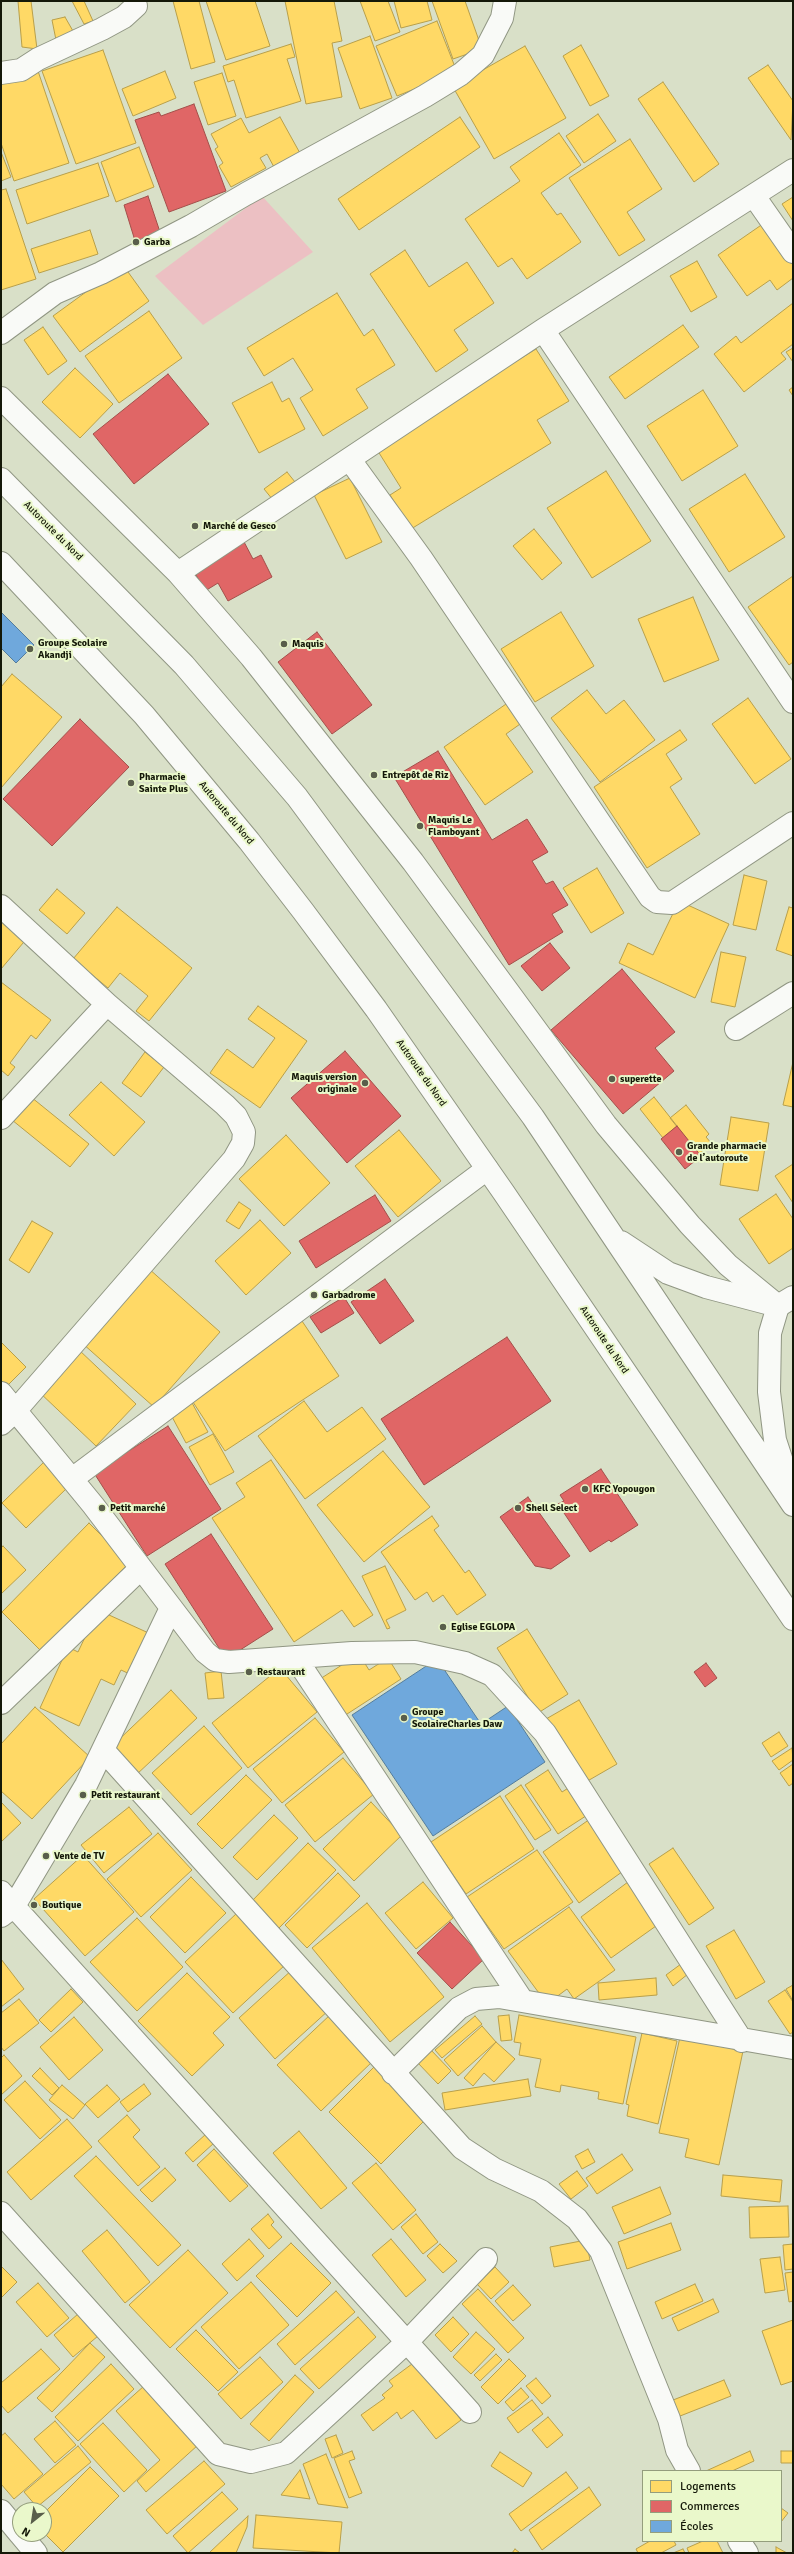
<!DOCTYPE html>
<html>
<head>
<meta charset="utf-8">
<style>
  body { margin:0 }
  #map { position:relative; width:794px; height:2554px; overflow:hidden; background:#d9e0c8; font-family:Signika,sans-serif }
  canvas { display:block }
  .frame { position:absolute; inset:0; border:2px solid #141808; pointer-events:none }
  .legend { position:absolute; left:642px; top:2470px; width:140px; height:72px; box-sizing:border-box; background:#eaf8cb; border:1px solid #949e7d; margin:0; padding:5px 7px; list-style:none; font-size:12px; color:#141808 }
  .legend li { display:flex; align-items:center; gap:8px; height:20px }
  .legend b { width:20px; border:1px solid #949e7d }
  .north { position:absolute; left:12px; top:2502px; width:40px; height:40px; box-sizing:border-box; background:#eaf8cb; border:1px solid #949e7d; border-radius:50%; rotate:210deg; font-size:11px; font-weight:700; line-height:16px; text-align:center; color:#141808 }
  .north::after { content:''; display:block; margin:auto; width:14px; height:18px; background:#595e4b; clip-path:polygon(50% 0,100% 100%,50% 72%,0 100%) }
</style>
</head>
<body>
<div id="map">
<canvas width="794" height="2554"></canvas>
<div class="frame"></div>
<ul class="legend">
<li><b style="height:11px;background:#ffd966"></b>Logements</li>
<li><b style="height:11px;background:#e06666"></b>Commerces</li>
<li><b style="height:11px;background:#6fa8dc"></b>Écoles</li>
</ul>
<div class="north">N</div>
</div>
<script>
const context = document.querySelector('canvas').getContext('2d');
context.lineJoin = 'round';
function fill(path, color) { context.fillStyle = color; context.fill(path, 'evenodd'); }
const shape = rows => new Path2D(rows.map(r => 'M' + r).join(''));
function stroke(path, color, width, dash) { context.strokeStyle = color; context.lineWidth = width; context.lineCap = dash ? 'butt' : 'round'; context.setLineDash(dash || []); context.stroke(path); }
function drawText(font, color, halo, rows, align = 'center') {
  context.font = font + ' Signika,sans-serif'; context.lineWidth = 4; context.setLineDash([]); context.textBaseline = 'middle'; context.strokeStyle = halo; context.fillStyle = color; for (const [text, x, y, turn = 0] of rows) {
    context.save(); context.translate(x, y); context.rotate((+turn || 0) * Math.PI / 180); context.textAlign = isNaN(turn) ? turn : align; if (halo) context.strokeText(text, 0, 0); context.fillText(text, 0, 0); context.restore();
  }
}
fill(shape([
  [262,196,313,252,203,325,155,276]
]), '#ecc0c3');
const homes = shape([
  [18,1,31,1,37,49,22,47,18,1],
  [72,1,84,1,93,21,84,24,72,1],
  [173,1,199,1,215,62,191,69,173,1],
  [206,1,255,1,270,46,226,60,206,1],
  [285,1,334,1,342,41,332,43,342,97,306,104,285,1],
  [360,1,388,1,400,32,375,41,360,1],
  [394,1,427,1,432,20,401,28,394,1],
  [432,1,465,1,482,49,453,59,432,1],
  [65,17,73,31,56,40,52,20,65,17],
  [437,21,457,72,397,96,376,46,437,21],
  [370,36,392,98,360,109,338,48,370,36],
  [291,44,295,57,287,59,301,101,246,118,234,80,228,82,223,66,291,44],
  [581,45,609,96,590,106,563,56,581,45],
  [525,46,566,118,494,159,453,87,525,46],
  [103,50,136,143,76,164,42,71,103,50],
  [768,65,793,101,791,140,748,78,768,65],
  [37,68,69,163,14,181,1,143,1,80,37,68],
  [165,71,176,98,133,116,122,89,165,71],
  [222,73,236,116,208,125,194,82,222,73],
  [663,82,719,164,694,182,638,99,663,82],
  [598,114,616,141,584,163,566,136,598,114],
  [280,117,301,155,275,169,267,154,260,158,266,168,231,187,219,166,223,163,215,149,218,147,211,134,241,118,249,133,280,117],
  [460,117,480,147,359,230,338,199,460,117],
  [559,133,581,165,541,193,557,215,561,213,581,242,527,279,512,258,498,267,465,219,520,181,510,167,559,133],
  [630,139,662,189,627,212,645,240,619,256,569,178,630,139],
  [139,147,154,187,116,202,101,162,139,147],
  [1,152,11,177,1,181,1,152],
  [98,163,109,196,27,224,16,190,98,163],
  [6,189,36,279,1,290,1,190,6,189],
  [793,197,793,221,782,204,793,197],
  [770,219,793,252,793,278,777,290,770,280,747,296,718,255,770,219],
  [90,230,98,254,39,273,31,249,90,230],
  [405,250,429,287,467,262,494,303,454,330,468,350,436,372,370,274,405,250],
  [697,261,717,297,691,312,670,276,697,261],
  [123,265,149,301,80,352,53,316,123,265],
  [337,293,364,336,373,329,395,365,356,389,368,408,323,436,300,398,313,390,293,358,264,376,247,348,337,293],
  [793,303,793,344,781,353,786,359,744,392,714,354,736,336,741,343,793,303],
  [149,311,182,358,119,403,85,356,149,311],
  [683,325,699,347,625,399,609,377,683,325],
  [43,327,67,361,48,375,24,340,43,327],
  [793,348,793,362,786,352,793,348],
  [536,349,569,401,537,420,551,443,411,529,390,495,401,488,376,448,536,349],
  [75,368,113,404,80,438,42,402,75,368],
  [272,382,282,402,289,398,305,429,259,453,232,403,272,382],
  [793,387,793,396,789,390,793,387],
  [703,390,738,446,682,481,647,426,703,390],
  [606,471,651,541,592,578,547,508,606,471],
  [287,472,295,482,273,500,264,489,287,472],
  [745,474,785,537,729,572,689,509,745,474],
  [350,478,382,542,346,559,314,495,350,478],
  [534,529,562,563,542,580,513,546,534,529],
  [793,576,793,662,789,665,748,607,793,576],
  [693,597,719,660,664,682,638,619,693,597],
  [561,612,594,666,535,702,501,649,561,612],
  [12,674,62,717,1,788,1,687,12,674],
  [587,690,606,714,624,700,655,740,600,782,551,718,587,690],
  [748,698,791,759,755,784,712,724,748,698],
  [509,702,523,722,506,734,533,772,485,805,444,747,509,702],
  [680,730,687,740,666,754,682,779,670,787,700,834,647,868,594,787,680,730],
  [597,868,624,913,591,933,563,888,597,868],
  [744,875,767,881,756,930,733,925,744,875],
  [57,889,85,913,67,934,39,910,57,889],
  [679,901,729,924,695,998,619,963,628,943,653,955,679,901],
  [117,907,192,968,149,1021,136,1011,148,996,120,973,108,988,73,959,117,907],
  [789,907,793,908,793,956,776,950,789,907],
  [1,913,29,936,1,969,1,913],
  [721,952,746,957,735,1007,711,1002,721,952],
  [1,982,51,1020,36,1039,31,1035,10,1063,15,1067,8,1076,1,1070,1,982],
  [258,1006,307,1041,260,1108,210,1073,227,1049,253,1068,275,1038,248,1019,258,1006],
  [145,1052,164,1067,141,1097,122,1083,145,1052],
  [793,1062,793,1107,783,1105,793,1062],
  [101,1082,145,1122,114,1156,69,1115,101,1082],
  [31,1097,89,1144,70,1167,12,1120,31,1097],
  [654,1097,677,1126,663,1138,640,1109,654,1097],
  [686,1105,709,1134,706,1137,712,1144,699,1154,670,1118,686,1105],
  [731,1117,769,1123,758,1191,720,1185,731,1117],
  [399,1130,441,1181,398,1217,355,1166,399,1130],
  [286,1135,330,1183,284,1226,239,1179,286,1135],
  [793,1164,793,1203,775,1176,793,1164],
  [776,1194,793,1219,793,1248,769,1264,739,1219,776,1194],
  [239,1202,251,1210,239,1229,226,1221,239,1202],
  [260,1220,291,1253,246,1295,215,1261,260,1220],
  [32,1221,53,1233,29,1273,9,1260,32,1221],
  [148,1268,220,1332,154,1407,82,1343,148,1268],
  [302,1321,339,1376,225,1451,189,1396,302,1321],
  [1,1342,26,1367,7,1386,1,1380,1,1342],
  [78,1349,136,1404,96,1446,38,1391,78,1349],
  [191,1401,208,1432,186,1443,170,1413,191,1401],
  [304,1401,327,1432,362,1407,386,1439,305,1499,258,1436,304,1401],
  [213,1434,234,1472,210,1485,189,1447,213,1434],
  [383,1451,430,1507,364,1562,317,1505,383,1451],
  [271,1460,373,1615,354,1627,342,1610,294,1642,212,1518,245,1497,236,1483,271,1460],
  [45,1461,69,1486,26,1528,2,1503,45,1461],
  [432,1516,439,1526,434,1530,465,1573,469,1570,486,1595,457,1615,443,1595,433,1602,427,1592,415,1600,381,1552,432,1516],
  [89,1523,129,1563,42,1652,2,1612,89,1523],
  [3,1546,26,1570,1,1594,1,1548,3,1546],
  [385,1566,406,1610,386,1620,390,1628,387,1629,362,1576,385,1566],
  [98,1610,153,1635,134,1676,121,1670,114,1685,101,1679,79,1726,40,1708,68,1647,78,1652,98,1610],
  [527,1629,568,1694,538,1713,497,1648,527,1629],
  [359,1654,369,1670,388,1658,401,1679,344,1716,320,1679,359,1654],
  [280,1668,317,1712,248,1768,212,1723,280,1668],
  [221,1671,224,1698,208,1699,205,1673,221,1671],
  [171,1690,197,1718,136,1775,110,1748,171,1690],
  [579,1700,617,1764,584,1783,546,1719,579,1700],
  [35,1707,90,1757,32,1819,1,1791,1,1744,35,1707],
  [315,1718,344,1752,282,1803,253,1769,315,1718],
  [204,1726,242,1768,191,1815,152,1773,204,1726],
  [779,1732,788,1746,771,1757,762,1743,779,1732],
  [792,1748,793,1760,779,1770,772,1761,792,1748],
  [343,1758,374,1794,315,1842,285,1805,343,1758],
  [793,1764,793,1783,789,1786,780,1773,793,1764],
  [548,1770,562,1792,573,1785,592,1812,558,1834,525,1785,548,1770],
  [246,1775,272,1800,222,1849,197,1824,246,1775],
  [521,1785,551,1830,535,1840,505,1796,521,1785],
  [500,1796,534,1849,466,1894,431,1842,500,1796],
  [1,1802,21,1823,1,1842,1,1802],
  [371,1802,402,1835,354,1881,323,1849,371,1802],
  [129,1807,152,1834,104,1873,81,1845,129,1807],
  [274,1815,298,1838,257,1880,233,1857,274,1815],
  [590,1819,626,1869,579,1903,543,1852,590,1819],
  [158,1833,192,1870,141,1917,107,1879,158,1833],
  [308,1843,336,1870,279,1928,252,1901,308,1843],
  [673,1848,714,1908,689,1925,649,1864,673,1848],
  [537,1850,573,1902,504,1949,467,1897,537,1850],
  [83,1855,134,1912,85,1956,34,1899,83,1855],
  [338,1873,360,1896,307,1948,285,1925,338,1873],
  [191,1877,226,1913,185,1953,150,1917,191,1877],
  [632,1879,663,1921,611,1958,581,1917,632,1879],
  [423,1882,453,1918,416,1949,385,1913,423,1882],
  [367,1903,444,1997,390,2042,312,1948,367,1903],
  [569,1907,615,1970,574,1999,567,1989,547,2004,508,1951,569,1907],
  [237,1913,285,1965,233,2013,185,1962,237,1913],
  [137,1918,183,1967,137,2011,90,1962,137,1918],
  [734,1930,765,1982,736,1999,706,1946,734,1930],
  [1,1959,24,1989,1,2007,1,1959],
  [681,1964,688,1974,673,1986,666,1975,681,1964],
  [293,1969,329,2010,275,2059,239,2018,293,1969],
  [187,1973,230,2017,213,2033,224,2045,192,2076,138,2021,187,1973],
  [656,1978,657,1995,599,2000,598,1983,656,1978],
  [793,1985,793,2001,786,1989,793,1985],
  [71,1989,83,2002,51,2032,39,2020,71,1989],
  [785,1990,793,2002,793,2032,790,2034,768,2001,785,1990],
  [19,1999,39,2023,4,2051,1,2047,1,2013,19,1999],
  [331,2014,374,2060,321,2111,277,2065,331,2014],
  [509,2015,512,2040,501,2041,498,2016,509,2015],
  [519,2015,636,2037,623,2104,598,2099,599,2092,561,2085,560,2092,535,2087,541,2059,519,2055,521,2043,514,2042,519,2015],
  [475,2016,482,2024,442,2058,435,2050,475,2016],
  [74,2017,103,2050,69,2080,40,2047,74,2017],
  [482,2026,496,2042,458,2076,444,2060,482,2026],
  [642,2033,677,2041,658,2124,627,2116,629,2105,626,2104,642,2033],
  [680,2037,743,2051,719,2165,685,2157,689,2139,659,2133,680,2037],
  [496,2042,515,2059,494,2082,484,2073,473,2086,464,2078,496,2042],
  [430,2049,451,2071,438,2084,417,2062,430,2049],
  [4,2055,22,2076,1,2095,1,2058,4,2055],
  [374,2067,426,2119,381,2164,329,2112,374,2067],
  [40,2068,59,2088,52,2095,32,2076,40,2068],
  [528,2079,531,2096,445,2110,442,2093,528,2079],
  [25,2081,61,2120,40,2139,4,2100,25,2081],
  [144,2084,151,2094,128,2112,120,2102,144,2084],
  [62,2085,85,2105,73,2119,49,2100,62,2085],
  [107,2085,120,2099,98,2118,85,2104,107,2085],
  [127,2115,140,2130,133,2137,160,2167,138,2186,98,2141,127,2115],
  [67,2119,92,2147,31,2200,7,2172,67,2119],
  [299,2131,347,2188,321,2209,273,2153,299,2131],
  [206,2134,214,2143,193,2162,185,2153,206,2134],
  [214,2149,248,2186,230,2202,197,2165,214,2149],
  [588,2149,595,2162,582,2169,575,2156,588,2149],
  [622,2154,633,2170,597,2194,586,2178,622,2154],
  [96,2156,181,2245,158,2266,74,2176,96,2156],
  [376,2163,416,2210,393,2230,352,2183,376,2163],
  [165,2168,176,2180,152,2202,140,2190,165,2168],
  [577,2171,588,2186,571,2199,559,2184,577,2171],
  [723,2175,782,2180,780,2202,721,2196,723,2175],
  [660,2187,671,2214,624,2234,612,2207,660,2187],
  [788,2206,789,2237,750,2238,749,2207,788,2206],
  [268,2214,274,2222,271,2225,282,2237,269,2249,251,2229,268,2214],
  [416,2214,438,2242,423,2254,401,2227,416,2214],
  [671,2223,681,2250,627,2269,618,2242,671,2223],
  [107,2230,150,2282,125,2303,82,2251,107,2230],
  [249,2239,264,2256,237,2281,222,2264,249,2239],
  [391,2239,426,2280,406,2297,372,2255,391,2239],
  [586,2240,590,2260,554,2267,550,2247,586,2240],
  [291,2243,331,2283,297,2317,256,2276,291,2243],
  [440,2244,457,2261,443,2273,427,2256,440,2244],
  [793,2244,793,2269,785,2270,783,2245,793,2244],
  [188,2250,228,2293,170,2348,129,2305,188,2250],
  [780,2257,785,2290,765,2293,760,2259,780,2257],
  [1,2266,17,2282,1,2298,1,2266],
  [495,2267,509,2282,491,2299,477,2284,495,2267],
  [793,2272,793,2301,789,2302,785,2273,793,2272],
  [251,2282,289,2325,239,2369,201,2327,251,2282],
  [38,2283,69,2318,47,2337,16,2302,38,2283],
  [695,2284,703,2301,662,2319,655,2302,695,2284],
  [513,2285,531,2305,513,2321,495,2301,513,2285],
  [478,2289,524,2338,508,2353,462,2304,478,2289],
  [336,2291,355,2312,295,2365,277,2344,336,2291],
  [713,2299,719,2312,678,2331,672,2318,713,2299],
  [78,2314,98,2336,73,2357,54,2335,78,2314],
  [358,2317,376,2337,319,2389,300,2369,358,2317],
  [453,2317,469,2334,451,2352,435,2335,453,2317],
  [793,2320,793,2381,781,2385,762,2331,793,2320],
  [196,2330,238,2372,218,2391,176,2349,196,2330],
  [476,2332,495,2349,471,2374,453,2357,476,2332],
  [90,2343,105,2357,52,2412,37,2398,90,2343],
  [41,2349,60,2369,8,2413,1,2405,1,2383,41,2349],
  [496,2354,502,2360,480,2381,474,2375,496,2354],
  [260,2357,283,2382,241,2419,218,2394,260,2357],
  [509,2359,526,2376,498,2404,481,2387,509,2359],
  [416,2361,461,2420,436,2439,413,2410,401,2419,397,2412,373,2431,361,2415,385,2398,382,2395,393,2386,389,2381,416,2361],
  [111,2364,134,2389,78,2441,55,2417,111,2364],
  [295,2375,314,2392,269,2441,250,2424,295,2375],
  [536,2378,551,2396,542,2404,526,2386,536,2378],
  [724,2380,731,2396,675,2418,668,2402,724,2380],
  [144,2386,198,2445,146,2492,137,2481,160,2460,116,2411,144,2386],
  [521,2388,529,2397,513,2411,505,2402,521,2388],
  [532,2400,543,2414,518,2433,507,2418,532,2400],
  [548,2417,563,2435,547,2448,532,2430,548,2417],
  [55,2421,76,2445,55,2463,34,2439,55,2421],
  [103,2423,147,2470,124,2492,80,2444,103,2423],
  [5,2433,43,2474,14,2499,1,2484,1,2436,5,2433],
  [336,2435,343,2453,332,2458,325,2439,336,2435],
  [78,2446,91,2462,37,2507,24,2492,78,2446],
  [352,2451,355,2459,349,2461,362,2493,349,2498,334,2458,352,2451],
  [750,2451,754,2461,732,2471,706,2471,750,2451],
  [781,2451,793,2451,793,2463,781,2463,781,2451],
  [500,2452,532,2473,523,2487,491,2466,500,2452],
  [326,2454,348,2508,318,2504,303,2464,326,2454],
  [204,2461,225,2484,167,2534,146,2510,204,2461],
  [90,2467,119,2496,63,2552,44,2533,44,2513,90,2467],
  [300,2470,310,2499,281,2495,300,2470],
  [566,2472,578,2488,521,2531,509,2514,566,2472],
  [589,2487,601,2505,542,2550,529,2530,589,2487],
  [222,2492,238,2509,188,2553,173,2536,222,2492],
  [781,2508,788,2513,781,2522,781,2508],
  [256,2515,342,2522,339,2553,253,2548,256,2515],
  [248,2516,247,2527,236,2553,209,2553,248,2516],
  [650,2541,674,2541,676,2545,661,2553,638,2553,636,2549,650,2541],
  [703,2541,717,2541,723,2553,689,2553,687,2548,703,2541],
  [776,2547,787,2553,776,2553,776,2547],
  [515,2549,520,2553,512,2553,515,2549],
  [683,2549,685,2553,673,2553,683,2549]
]);
fill(homes, '#ffd966');
stroke(homes, '#b89f4a', 1);
const shops = shape([
  [194,104,226,191,169,212,135,120,159,112,161,116,194,104],
  [148,196,161,235,136,244,124,205,148,196],
  [168,374,209,424,134,484,93,434,168,374],
  [243,540,253,559,261,555,272,577,228,601,218,583,205,591,192,568,243,540],
  [317,632,372,705,332,734,278,662,317,632],
  [80,719,129,767,52,846,3,799,80,719],
  [438,751,492,840,527,819,548,852,532,861,546,884,553,881,568,905,552,914,563,932,509,965,394,777,438,751],
  [550,943,570,968,542,991,521,966,550,943],
  [622,969,675,1032,655,1048,674,1071,623,1114,551,1030,622,969],
  [345,1051,401,1116,347,1163,291,1098,345,1051],
  [677,1126,701,1156,685,1169,661,1139,677,1126],
  [375,1195,391,1221,316,1268,299,1241,375,1195],
  [385,1279,414,1321,380,1344,351,1302,385,1279],
  [344,1297,354,1313,321,1333,310,1317,344,1297],
  [507,1337,551,1401,424,1485,381,1419,507,1337],
  [168,1426,221,1509,147,1556,94,1473,168,1426],
  [601,1469,638,1525,611,1542,609,1540,590,1552,558,1504,564,1501,560,1495,601,1469],
  [528,1497,570,1556,551,1569,535,1566,500,1517,528,1497],
  [211,1534,273,1629,226,1659,165,1564,211,1534],
  [706,1663,717,1678,705,1687,694,1672,706,1663],
  [450,1922,484,1959,452,1989,417,1953,450,1922]
]);
fill(shops, '#e06666');
stroke(shops, '#a34f4a', 1);
const schools = shape([
  [1,612,34,645,16,663,1,648,1,612],
  [437,1659,481,1724,508,1706,545,1762,433,1836,352,1715,437,1659]
]);
fill(schools, '#6fa8dc');
stroke(schools, '#547d9c', 1);
const street = shape([
  [1,73,21,70,38,59,102,29,124,17,136,6],
  [754,196,793,252],
  [543,330,793,702],
  [1,333,55,293,101,273,191,226,246,194,425,96,461,74,483,55,502,18,505,1],
  [1,398,178,573,251,657,413,862,606,1125,690,1225,728,1265,778,1306,793,1297],
  [350,460,421,558,650,897,657,902,672,903,793,823],
  [178,573,543,330,793,170],
  [1,906,107,1004,225,1105,236,1116,244,1132,243,1143,234,1159,16,1410,1,1424],
  [736,1029,793,993],
  [1,1118,107,1004],
  [1,1393,93,1505,205,1652,215,1660,229,1662,352,1653,415,1652,465,1663,492,1675,545,1733,742,2041],
  [72,1479,487,1169],
  [295,1657,522,2000],
  [1,1703,140,1569],
  [104,1751,462,2148,494,2169,541,2191,577,2219,601,2251,669,2419,677,2450,689,2471],
  [1,1892,470,2412],
  [1,1916,14,1906,86,1785,171,1608],
  [393,2073,459,2008,476,1999,499,1997,793,2048],
  [1,2213,218,2454,251,2462,286,2453,407,2342,486,2259],
  [1,2511,20,2534],
  [20,2534,36,2553],
  [739,2541,747,2553]
]);
const highway = shape([
  [1,479,184,665,297,797,533,1117,793,1505],
  [1,563,144,715,249,841,303,911,376,1009,504,1193,793,1619],
  [621,1242,668,1273,706,1287,778,1306,770,1333,769,1392,775,1440,791,1489]
]);
stroke(street, '#909683', 24);
stroke(highway, '#909683', 24);
stroke(street, '#f9faf7', 22);
stroke(highway, '#f9faf7', 22);
for (const [x, y, r, color] of [
  [136,242,4,"#595e4b"],
  [195,526,4,"#595e4b"],
  [284,644,4,"#595e4b"],
  [30,649,4,"#595e4b"],
  [374,775,4,"#595e4b"],
  [131,783,4,"#595e4b"],
  [420,826,4,"#595e4b"],
  [612,1079,4,"#595e4b"],
  [365,1083,4,"#595e4b"],
  [679,1152,4,"#595e4b"],
  [314,1295,4,"#595e4b"],
  [585,1489,4,"#595e4b"],
  [102,1508,4,"#595e4b"],
  [518,1508,4,"#595e4b"],
  [443,1627,4,"#595e4b"],
  [249,1672,4,"#595e4b"],
  [404,1718,4,"#595e4b"],
  [83,1795,4,"#595e4b"],
  [46,1856,4,"#595e4b"],
  [34,1905,4,"#595e4b"]
]) { const dot = new Path2D(); dot.arc(x, y, r, 0, 2 * Math.PI); context.fillStyle = color; context.fill(dot); stroke(dot, '#eaf8cb', 1.5); }
drawText('bold 10px', '#141808', '#eaf8cb', [
  ["Garba",144,242],
  ["Marché de Gesco",203,526],
  ["Groupe Scolaire",38,643],
  ["Akandji",38,655],
  ["Maquis",292,644],
  ["Entrepôt de Riz",382,775],
  ["Pharmacie",139,777],
  ["Sainte Plus",139,789],
  ["Maquis Le",428,820],
  ["Flamboyant",428,832],
  ["Maquis version",357,1077,"right"],
  ["originale",357,1089,"right"],
  ["superette",620,1079],
  ["Grande pharmacie",687,1146],
  ["de l’autoroute",687,1158],
  ["Garbadrome",322,1295],
  ["KFC Yopougon",593,1489],
  ["Petit marché",110,1508],
  ["Shell Select",526,1508],
  ["Eglise EGLOPA",451,1627],
  ["Restaurant",257,1672],
  ["Groupe",412,1712],
  ["ScolaireCharles Daw",412,1724],
  ["Petit restaurant",91,1795],
  ["Vente de TV",54,1856],
  ["Boutique",42,1905]
], 'left');
drawText('10px', '#141808', '#eaf8cb', [
  ["Autoroute du Nord",53,531,45],
  ["Autoroute du Nord",226,813,50],
  ["Autoroute du Nord",421,1073,55],
  ["Autoroute du Nord",604,1340,56]
]);
</script>
</body>
</html>
